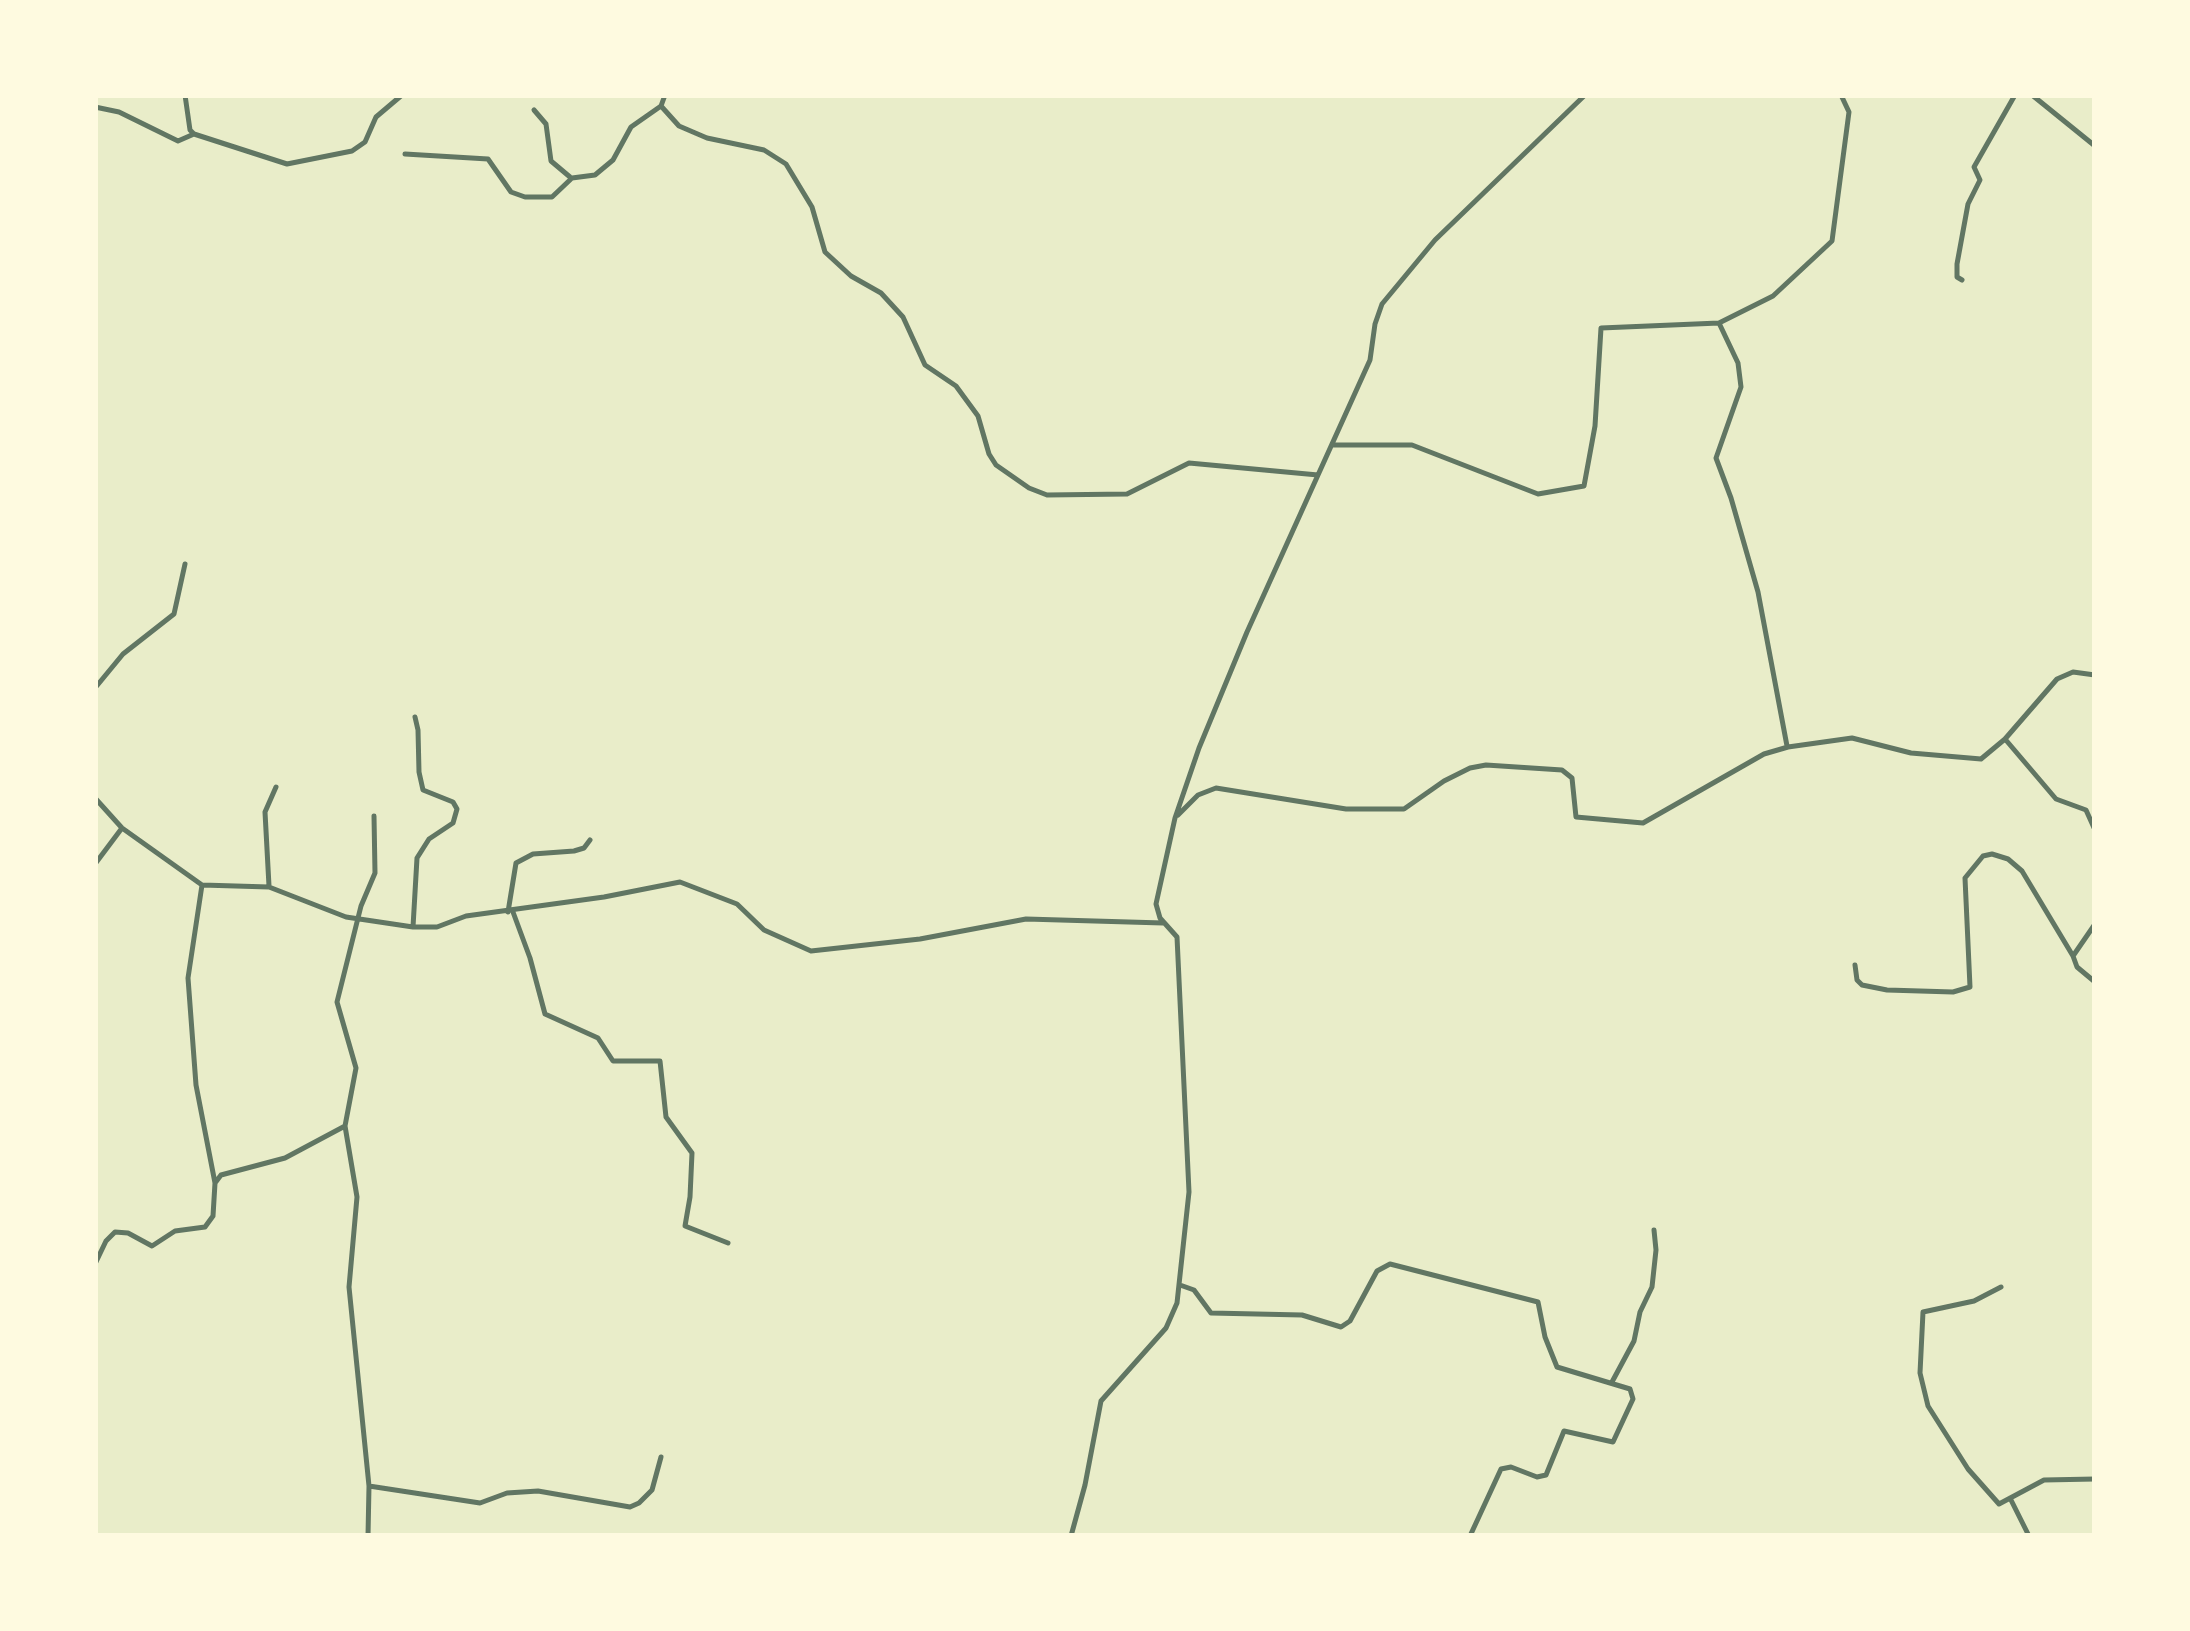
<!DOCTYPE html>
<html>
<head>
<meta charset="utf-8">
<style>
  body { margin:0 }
  #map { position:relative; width:2190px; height:1631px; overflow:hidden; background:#e9edc9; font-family:"Space Grotesk",sans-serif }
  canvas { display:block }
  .frame { position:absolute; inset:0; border:98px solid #fefae0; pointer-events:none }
</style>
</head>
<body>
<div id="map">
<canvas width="2190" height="1631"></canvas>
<div class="frame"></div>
</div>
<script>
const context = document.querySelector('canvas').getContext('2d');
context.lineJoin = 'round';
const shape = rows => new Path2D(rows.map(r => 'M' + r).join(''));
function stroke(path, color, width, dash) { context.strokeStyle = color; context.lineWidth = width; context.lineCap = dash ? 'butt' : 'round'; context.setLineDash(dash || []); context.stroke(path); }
stroke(shape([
  [185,95,190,130,194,134,287,164,352,151,365,142,376,117,402,95],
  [2032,95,2095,146],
  [661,106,679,126,707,138,764,150,786,164,812,207,825,252,851,276,881,293,903,317,925,365,956,386,978,416,989,454,996,465,1029,488,1047,495,1127,494,1189,463,1318,475],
  [95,107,119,112,178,141,194,134],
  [534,110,546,124,551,161,570,177],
  [405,154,488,159,511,192,525,197,552,197,572,178,595,175,613,160,631,127,661,106,665,95],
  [1962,280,1957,277,1957,264,1968,204,1980,180,1974,167,2015,95],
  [1719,323,1738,363,1741,387,1716,458,1731,498,1758,592,1787,746],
  [1332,445,1412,445,1538,494,1584,486,1595,426,1601,328,1719,323,1773,296,1832,241,1849,112,1841,95],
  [95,688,123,654,174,614,185,564],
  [2005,739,2056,799,2086,810,2095,830],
  [95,798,122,828,202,885,269,887,346,917,413,927,437,927,466,916,604,897,680,882,737,904,764,930,811,951,920,939,1026,919,1163,923],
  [1178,815,1198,795,1216,788,1346,809,1404,809,1444,781,1470,768,1486,765,1562,770,1572,778,1576,817,1643,823,1764,754,1788,747,1852,738,1911,753,1981,759,2005,739,2057,679,2073,672,2095,675],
  [95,864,122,828],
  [202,885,188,978,196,1085,215,1183],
  [269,886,265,812,276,787],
  [508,912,516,863,533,854,574,851,584,848,590,840],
  [513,912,530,958,545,1014,598,1038,613,1061,660,1061,666,1117,692,1153,690,1197,685,1226,728,1243],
  [2095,924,2073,956,2077,967,2095,982],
  [413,927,417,858,429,839,453,823,457,809,453,802,423,790,419,772,418,730,415,717],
  [1855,965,1857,980,1862,985,1887,990,1953,992,1970,987,1965,878,1983,856,1992,854,2008,859,2022,871,2073,956],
  [95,1264,106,1241,115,1232,128,1233,152,1246,175,1231,205,1227,213,1216,215,1183,221,1175,285,1158,345,1126],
  [1180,1285,1194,1290,1211,1313,1302,1315,1341,1327,1350,1321,1377,1271,1390,1264,1538,1302,1545,1337,1557,1367,1630,1389,1633,1399,1613,1442,1564,1431,1546,1475,1537,1477,1511,1467,1501,1469,1470,1536],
  [2001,1287,1974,1301,1923,1312,1920,1373,1928,1406,1968,1469,1999,1504,2044,1480,2095,1479],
  [1612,1382,1634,1341,1640,1312,1652,1287,1656,1250,1654,1230],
  [369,1486,480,1503,507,1493,538,1491,630,1507,639,1503,652,1490,661,1457],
  [2010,1498,2029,1536],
  [368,1536,369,1486,349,1287,357,1197,345,1126,356,1068,337,1002,361,906,375,873,374,816],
  [1071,1536,1085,1485,1101,1401,1166,1328,1177,1303,1189,1192,1177,937,1160,918,1156,904,1175,818,1199,748,1247,632,1370,360,1375,324,1382,304,1435,240,1585,95]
]), '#617663', 5);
</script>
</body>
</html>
